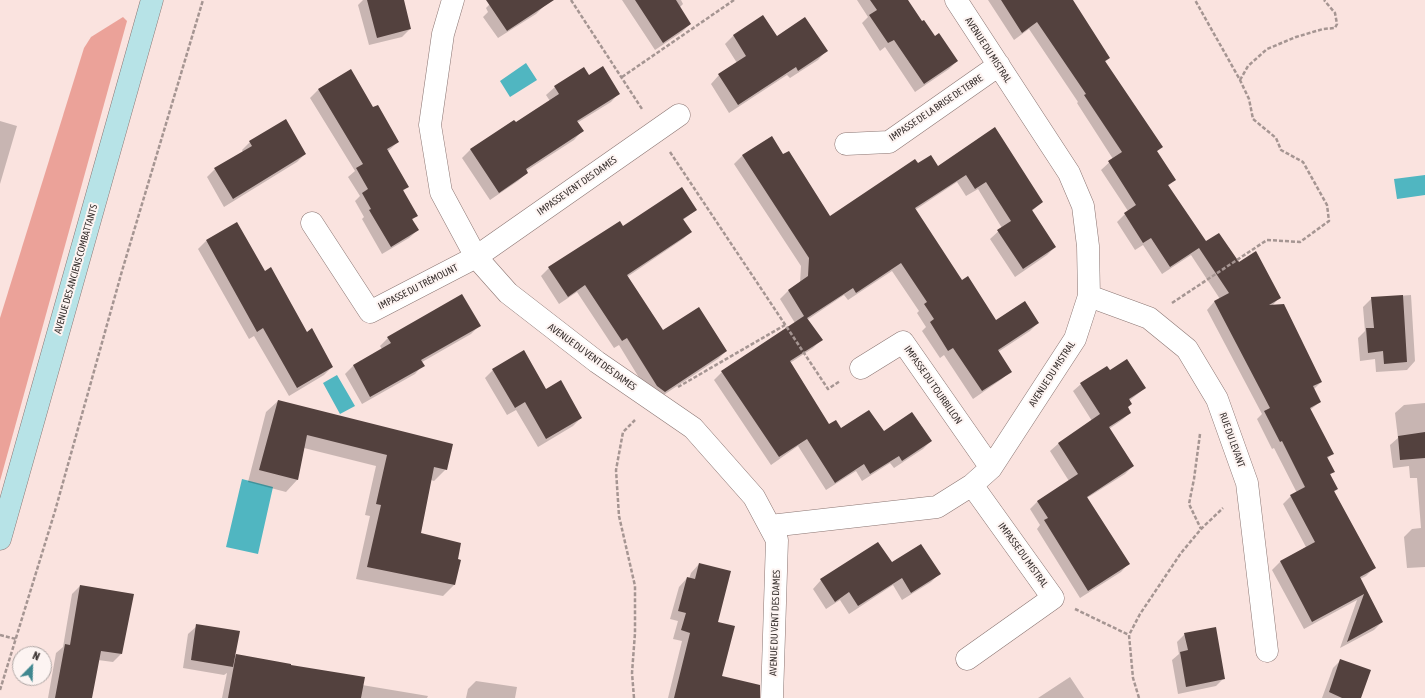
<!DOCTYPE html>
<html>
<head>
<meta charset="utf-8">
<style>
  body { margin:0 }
  #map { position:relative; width:1425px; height:698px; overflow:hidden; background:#fae3df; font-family:"Asap Condensed",sans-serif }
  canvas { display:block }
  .north { position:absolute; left:12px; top:646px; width:40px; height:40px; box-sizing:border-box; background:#fdf4f2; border:1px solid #afa6a4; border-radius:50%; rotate:23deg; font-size:11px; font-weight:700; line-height:16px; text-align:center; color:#39312f }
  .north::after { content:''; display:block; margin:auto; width:14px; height:18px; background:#40878f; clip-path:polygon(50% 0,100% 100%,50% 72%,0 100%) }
</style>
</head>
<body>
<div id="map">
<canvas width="1425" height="698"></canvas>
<div class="north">N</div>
</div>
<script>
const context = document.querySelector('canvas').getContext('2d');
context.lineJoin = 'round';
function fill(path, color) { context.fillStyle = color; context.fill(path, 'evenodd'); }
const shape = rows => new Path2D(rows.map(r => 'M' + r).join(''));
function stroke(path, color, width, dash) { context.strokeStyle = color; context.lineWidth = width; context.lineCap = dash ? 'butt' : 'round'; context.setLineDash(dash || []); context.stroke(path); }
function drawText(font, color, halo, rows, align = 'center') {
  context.font = font + ' "Asap Condensed",sans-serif'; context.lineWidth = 4; context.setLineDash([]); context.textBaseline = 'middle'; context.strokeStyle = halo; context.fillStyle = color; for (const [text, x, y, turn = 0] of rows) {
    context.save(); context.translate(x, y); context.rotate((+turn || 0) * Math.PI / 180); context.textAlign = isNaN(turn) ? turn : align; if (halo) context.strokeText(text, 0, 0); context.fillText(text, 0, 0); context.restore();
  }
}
fill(shape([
  [123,17,127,21,0,481,0,318,84,48,91,37]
]), '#eba299');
fill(shape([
  [526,63,537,80,510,97,500,81],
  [1425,175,1425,195,1397,199,1394,179],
  [337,375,355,406,340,414,323,383],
  [242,479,273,487,258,554,226,547]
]), '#50b6c1');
fill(shape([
  [363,0,403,0,410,29,402,37,369,45,358,5],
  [494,0,541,0,545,5,536,14,498,38,483,17,488,12,486,8],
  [622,0,681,0,683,4,679,8,690,24,682,32,655,50],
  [857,0,907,0,922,23,957,61,949,69,915,92,885,47,880,51,862,23,868,17],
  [988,0,1072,0,1109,58,1105,62,1161,147,1156,152,1175,180,1168,186,1205,242,1239,264,1279,298,1272,306,1321,382,1314,389,1320,402,1310,410,1333,453,1327,459,1334,471,1330,475,1337,489,1334,492,1374,568,1366,576,1360,579,1382,622,1374,630,1340,648,1357,600,1304,629,1272,570,1280,562,1306,547,1283,504,1291,496,1297,493,1274,448,1272,449,1257,419,1262,414,1207,310,1214,302,1220,299,1191,255,1162,274,1143,245,1135,250,1117,222,1128,211,1101,170,1113,159,1077,103,1078,102,1029,29,1014,40],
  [763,16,777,37,826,51,818,60,790,78,787,75,729,113,711,84,719,75,737,63,725,44,733,36],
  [351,71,373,109,398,142,387,152,407,187,402,192,416,216,412,220,418,230,409,238,382,254,362,219,364,217,355,201,360,196,348,177,355,171,310,98,318,90],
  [589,76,619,93,611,102,577,123,582,131,574,140,526,171,527,173,518,181,490,200,462,158,470,150,513,121,515,124,550,101,546,95,555,87],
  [0,121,17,126,0,184],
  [995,128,1042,202,1032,211,1055,247,1047,255,1015,277,990,239,1002,228,978,189,966,196,957,182,915,210,961,281,996,321,1038,323,1030,331,998,352,1010,371,1002,379,973,399,944,355,940,358,922,331,926,327,917,313,919,311,892,271,848,300,844,295,807,320,821,340,813,348,790,363,829,426,841,430,883,432,931,441,923,449,894,468,890,463,862,481,856,471,826,490,798,446,771,465,714,380,722,372,795,323,780,299,788,291,800,283,801,266,734,164,742,156,771,137,783,156,830,217,917,165,938,167],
  [250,142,305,154,297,162,224,207,207,177,215,169,243,152,242,150],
  [696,210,683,220,691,232,683,239,627,277,663,331,726,351,718,359,656,400,649,394,619,345,614,348,577,292,559,304,541,276,549,268,623,227],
  [206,241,265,272,306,333,332,367,324,375,289,396,254,336,249,339,198,249],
  [1411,295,1415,361,1407,370,1376,372,1375,359,1360,361,1358,338,1365,331,1363,307,1372,298],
  [479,326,471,334,422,362,423,365,415,374,362,404,345,374,353,366,382,349,380,346,388,338],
  [493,370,546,390,581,418,573,426,538,447,516,410,507,415,485,378],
  [1110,372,1145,388,1129,401,1127,408,1130,413,1122,420,1109,429,1133,466,1125,474,1087,498,1128,564,1121,572,1080,598,1037,529,1040,525,1030,509,1038,501,1069,481,1050,451,1058,444,1092,421,1073,391,1081,384],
  [278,401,446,469,434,481,431,480,420,534,457,559,454,585,443,596,356,579,370,516,365,515,376,466,304,448,297,480,286,492,248,482,266,412],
  [1425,403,1425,567,1407,568,1404,537,1412,529,1421,528,1417,478,1410,478,1409,466,1393,468,1390,445,1398,438,1395,413,1404,405],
  [699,564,717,622,721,676,736,698,668,698,682,641,673,639,678,621,670,619,679,587,687,578,689,579,691,573],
  [891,564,939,574,931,582,902,600,893,585,849,614,840,600,826,609,813,589,821,580],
  [80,586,121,654,113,662,98,660,91,698,48,698,56,653,63,647,72,594],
  [197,626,234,657,236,655,290,666,362,685,428,696,427,698,222,698,227,673,224,675,183,668,188,634],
  [1185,634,1224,678,1216,686,1178,694,1172,660,1179,654,1177,642],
  [1341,660,1360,698,1322,698,1333,668],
  [1070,677,1084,698,1038,698],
  [476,681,517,687,515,698,466,698,468,689]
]), '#0003');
fill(shape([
  [367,0,404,0,411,29,377,38],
  [486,0,554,0,507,31],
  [635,0,676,0,691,24,663,43],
  [870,0,908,0,922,21,924,20,935,36,939,33,958,61,924,84,894,40,888,43,869,15,877,10],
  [1001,0,1073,0,1110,58,1105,61,1163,147,1157,151,1176,180,1168,185,1206,241,1219,233,1239,262,1256,251,1281,298,1269,305,1284,304,1322,382,1313,386,1321,402,1310,408,1334,454,1327,457,1335,472,1330,474,1338,489,1334,491,1376,568,1360,577,1383,622,1347,642,1364,594,1312,622,1280,561,1315,542,1290,495,1305,487,1282,441,1280,442,1264,411,1270,408,1214,301,1229,293,1199,248,1170,267,1151,238,1143,243,1124,213,1136,205,1108,161,1122,152,1084,95,1086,94,1037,22,1022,33],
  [763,15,777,36,805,17,828,51,798,71,796,67,738,105,718,74,746,56,733,35],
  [603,66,620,94,577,121,584,131,526,169,528,173,499,193,470,149,514,120,516,122,559,94,554,86,584,67,589,75],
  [351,69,373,107,378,105,399,142,387,149,409,187,403,190,418,216,412,219,419,230,391,247,369,210,371,209,362,193,368,189,356,168,363,164,318,89],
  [286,119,306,154,233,199,214,168,252,146,249,141],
  [995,127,1043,202,1032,210,1056,247,1023,269,997,230,1011,221,986,182,975,189,966,175,915,208,962,280,968,276,996,320,1025,301,1039,323,998,350,1012,372,982,391,953,348,948,351,930,322,934,319,924,304,927,302,901,263,856,293,853,288,807,318,823,340,790,361,829,424,836,420,841,428,869,410,884,431,912,412,932,441,902,461,899,456,870,474,864,464,835,483,807,439,779,457,721,371,804,316,788,290,808,276,809,258,742,155,772,136,783,154,789,151,830,216,915,159,918,163,931,155,938,166],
  [682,187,697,210,683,219,692,232,627,275,663,330,699,307,727,351,665,392,657,386,627,338,622,341,585,285,568,297,548,267,620,221,623,226],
  [237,222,265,271,271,267,307,332,312,328,333,367,297,388,263,328,257,332,206,240],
  [462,294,481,326,421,360,425,366,370,397,353,365,391,343,387,337],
  [1403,295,1407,362,1384,364,1383,351,1368,353,1366,328,1374,328,1371,297],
  [524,350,546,389,561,380,582,418,546,439,525,402,515,408,492,369],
  [1127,359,1146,388,1129,399,1132,404,1128,407,1131,413,1109,427,1134,466,1087,497,1130,564,1088,591,1044,520,1048,518,1037,501,1078,474,1058,443,1100,414,1080,383,1107,366,1110,370],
  [278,400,453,444,447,470,434,467,421,533,461,543,458,559,461,560,455,585,367,567,381,505,376,504,387,455,307,435,298,480,259,470],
  [1425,432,1425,458,1400,460,1398,436],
  [878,542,892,562,921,544,941,574,911,593,902,578,858,606,849,592,835,602,820,579],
  [699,563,731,571,718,622,735,626,722,676,760,685,760,698,674,698,690,633,681,630,686,613,678,611,687,577,695,579],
  [80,585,134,594,122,654,101,651,92,698,55,698,65,644,70,645],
  [196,624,240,631,233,667,191,660],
  [1216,627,1225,679,1186,687,1180,652,1188,650,1184,633],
  [236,654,291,664,291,665,365,677,361,698,228,698],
  [1340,659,1371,670,1361,698,1342,698,1329,692]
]), '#53413e');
const minor = shape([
  [453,0,443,34,430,125,441,192,476,257,508,293,597,362,693,428,754,497,777,540,772,698],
  [846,144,889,142,999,65],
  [312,223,370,312,476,257,679,115],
  [1089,296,1149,318,1187,349,1217,399,1247,483,1267,651],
  [861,368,903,342,991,468],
  [770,526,937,507,972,485,991,468,1075,339,1089,296,1088,246,1083,206,1069,173,956,0],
  [967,659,1053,598,972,485]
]);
const secondary = shape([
  [0,539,152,0]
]);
stroke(minor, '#8a7572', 23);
stroke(secondary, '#8a7572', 23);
stroke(shape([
  [571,0,642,109],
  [622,77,734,0],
  [1240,80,1248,66,1267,49,1296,37,1323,29,1335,28,1337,24,1335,13,1324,0],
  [670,152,828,389,840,381],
  [1172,303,1267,240,1300,242,1329,221,1327,205,1303,162,1281,150,1276,138,1253,119,1249,99,1240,80,1195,0],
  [678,387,785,325],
  [1200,434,1194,479,1189,504,1201,529],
  [1075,609,1129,635],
  [0,635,16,639],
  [0,690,55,511,122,271,203,0],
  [634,698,632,673,635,633,635,586,619,516,616,470,623,432,635,420],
  [1139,698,1133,678,1129,635,1140,614,1181,553,1201,529,1223,508]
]), '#a59592', 2.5, [4, 2]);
stroke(minor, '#fff', 22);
stroke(secondary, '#b7e3e7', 22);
drawText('10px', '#39312f', '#fdf4f2', [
  ["AVENUE DU MISTRAL",988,50,57],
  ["IMPASSE DE LA BRISE DE TERRE",936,108,-34],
  ["IMPASSE VENT DES DAMES",577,186,-35],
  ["AVENUE DES ANCIENS COMBATTANTS",76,269,-74],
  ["IMPASSE DU TRÉMOUNT",418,287,-27],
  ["AVENUE DU VENT DES DAMES",592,357,36],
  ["AVENUE DU MISTRAL",1052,374,-57],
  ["IMPASSE DU TOURBILLON",933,385,55],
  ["RUE DU LEVANT",1232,440,70],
  ["IMPASSE DU MISTRAL",1023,555,54],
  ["AVENUE DU VENT DES DAMES",775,623,-88]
]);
</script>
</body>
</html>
